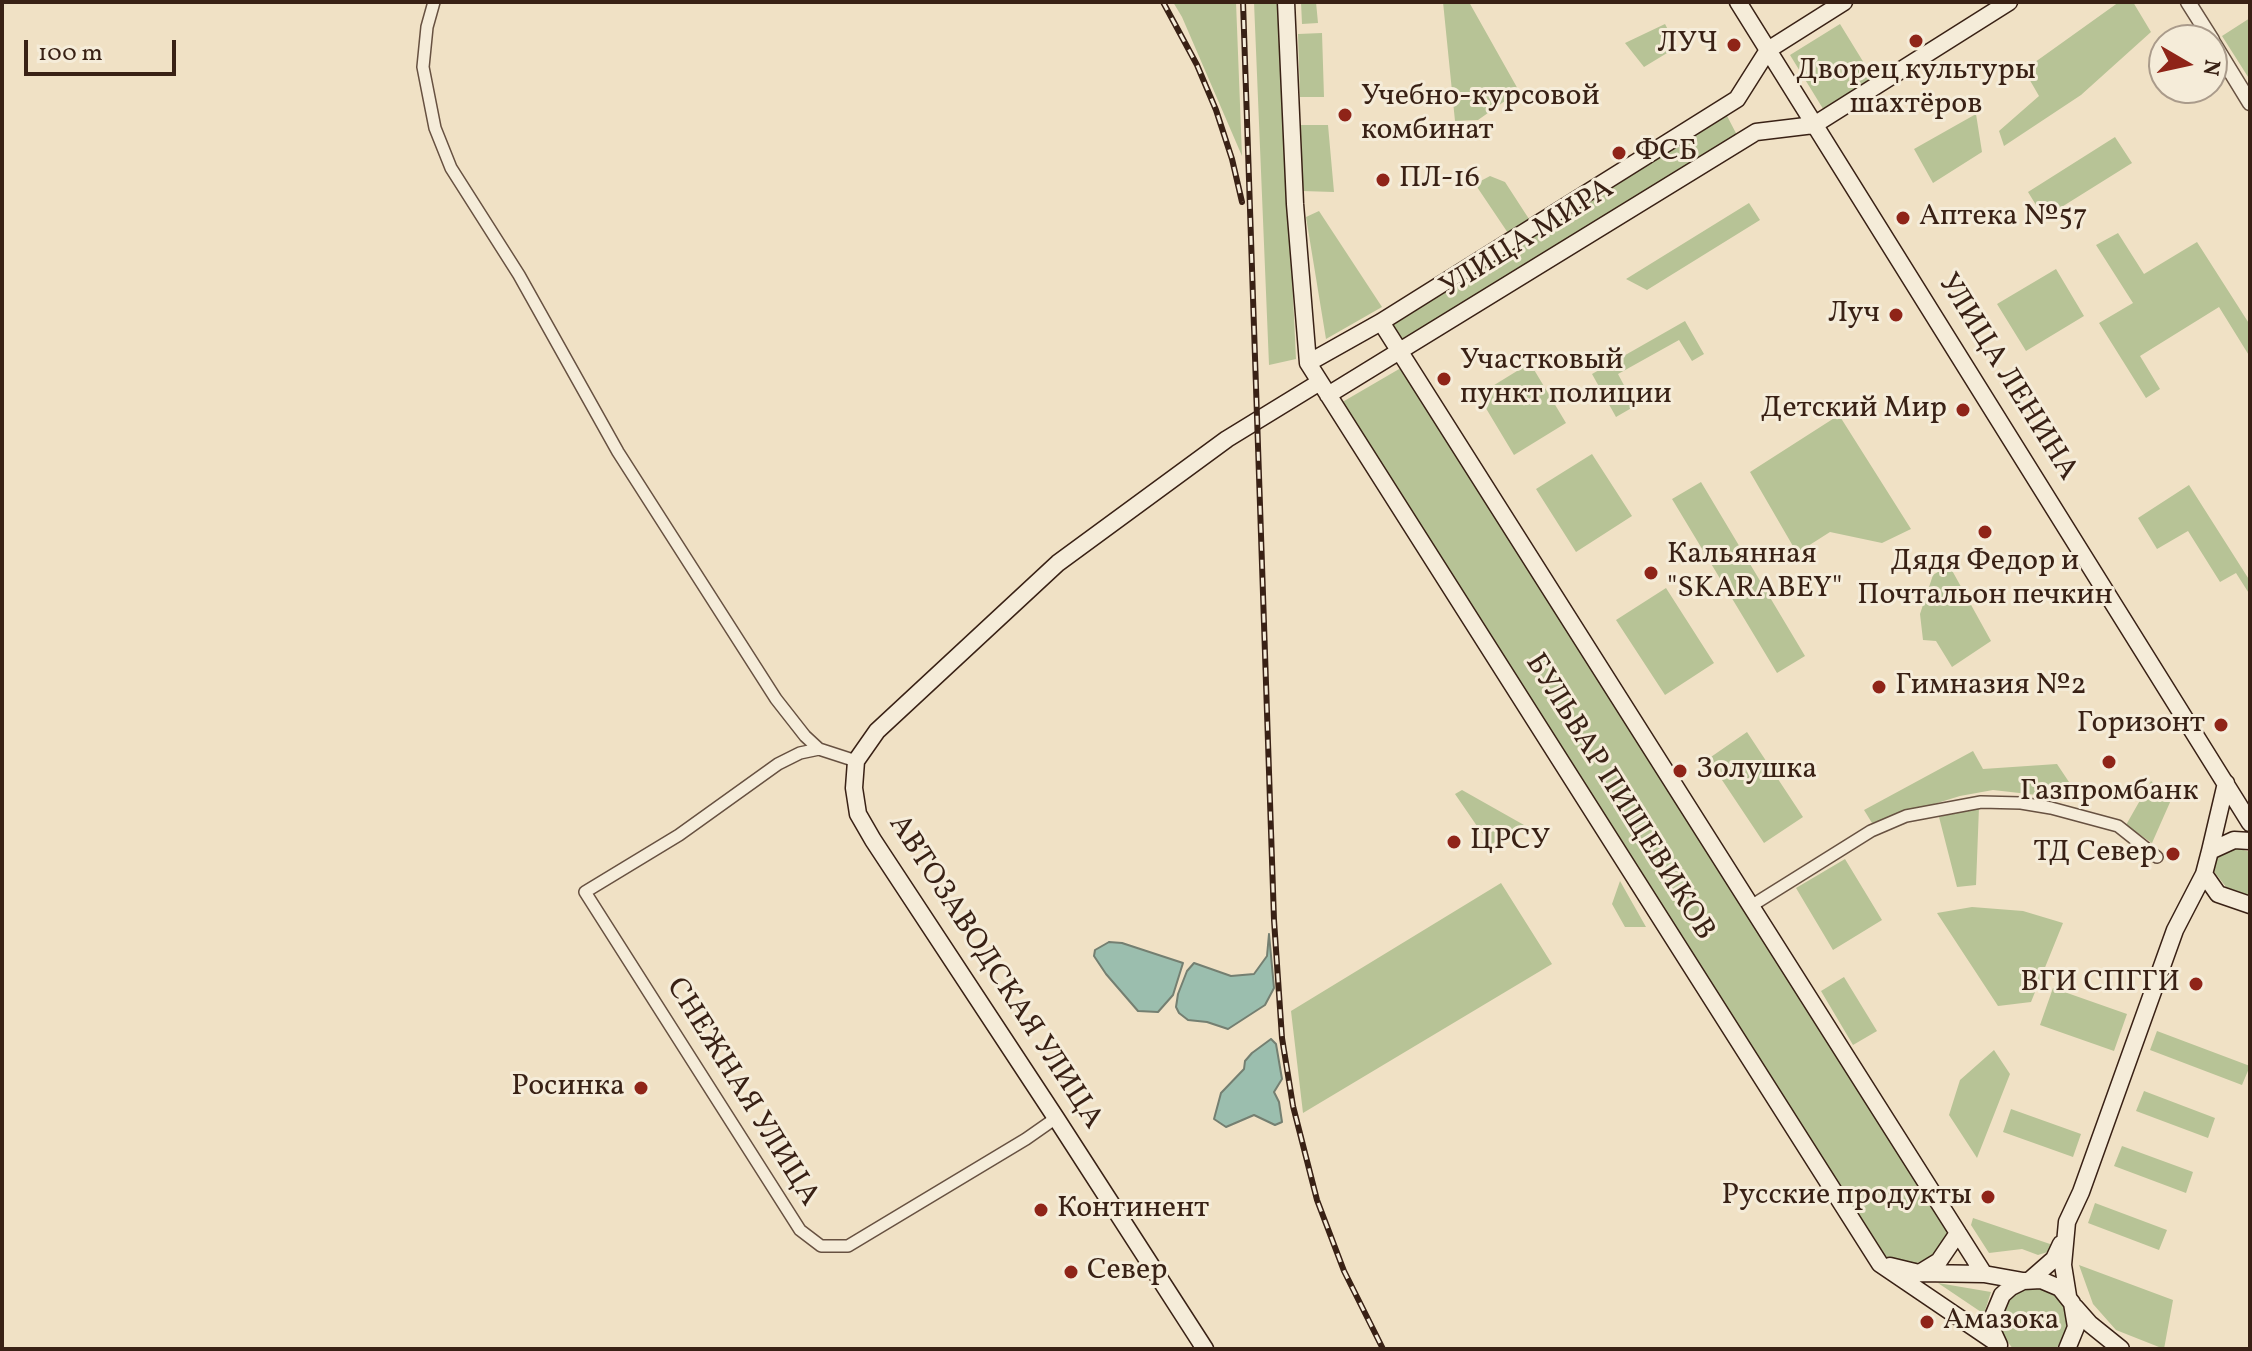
<!DOCTYPE html>
<html>
<head>
<meta charset="utf-8">
<style>
  body { margin:0 }
  #map { position:relative; width:2252px; height:1351px; overflow:hidden; background:#f0e1c5; font-family:Vollkorn,serif }
  canvas { display:block }
  .frame { position:absolute; inset:0; border:4px solid #392115; pointer-events:none }
  .north { position:absolute; left:2148px; top:24px; width:80px; height:80px; box-sizing:border-box; background:#f5ecd9; border:2px solid #aa9b8b; border-radius:50%; rotate:99deg; font-size:22px; font-weight:700; line-height:32px; text-align:center; color:#392115 }
  .north::after { content:''; display:block; margin:auto; width:28px; height:36px; background:#8f2418; clip-path:polygon(50% 0,100% 100%,50% 72%,0 100%) }
  .scale { position:absolute; left:24px; top:40px; width:152px; height:36px; box-sizing:border-box; border:4px solid #392115; border-top:0; padding-left:10px; font-size:24px; line-height:28px; white-space:nowrap; color:#392115; -webkit-text-stroke:6px #f5ecd9; paint-order:stroke }
</style>
</head>
<body>
<div id="map">
<canvas width="2252" height="1351"></canvas>
<div class="frame"></div>
<div class="north">N</div>
<div class="scale">100 m</div>
</div>
<script>
const context = document.querySelector('canvas').getContext('2d');
context.lineJoin = 'round';
function fill(path, color) { context.fillStyle = color; context.fill(path, 'evenodd'); }
const shape = rows => new Path2D(rows.map(r => 'M' + r).join(''));
function stroke(path, color, width, dash) { context.strokeStyle = color; context.lineWidth = width; context.lineCap = dash ? 'butt' : 'round'; context.setLineDash(dash || []); context.stroke(path); }
function drawText(font, color, halo, rows, align = 'center') {
  context.font = font + ' Vollkorn,serif'; context.lineWidth = 6; context.setLineDash([]); context.textBaseline = 'middle'; context.strokeStyle = halo; context.fillStyle = color; for (const [text, x, y, turn = 0] of rows) {
    context.save(); context.translate(x, y); context.rotate((+turn || 0) * Math.PI / 180); context.textAlign = isNaN(turn) ? turn : align; if (halo) context.strokeText(text, 0, 0); context.fillText(text, 0, 0); context.restore();
  }
}
fill(shape([
  [1173,2,1236,2,1242,156,1182,17],
  [1254,2,1279,2,1296,359,1269,365],
  [1301,2,1316,2,1318,23,1302,24],
  [1443,2,1469,2,1519,91,1478,120,1455,121],
  [2119,2,2133,2,2151,32,2081,95,2004,146,1999,131,2039,96,2024,70],
  [2250,18,2250,80,2222,36],
  [1665,24,1677,47,1644,67,1625,43],
  [1840,24,1875,81,1825,112,1790,55],
  [1322,33,1324,97,1300,97,1298,34],
  [1726,114,1738,137,1402,342,1389,322],
  [1976,114,1982,152,1933,183,1914,149],
  [1301,125,1328,125,1334,192,1302,191],
  [2115,137,2132,163,2044,218,2028,192],
  [1490,176,1505,182,1529,219,1508,233,1475,184],
  [1749,203,1760,220,1647,290,1626,279],
  [1319,211,1382,307,1326,339,1306,217],
  [2118,233,2144,274,2197,242,2250,325,2250,357,2219,307,2140,356,2160,389,2146,398,2099,323,2133,303,2096,245],
  [2056,269,2084,316,2026,351,1997,304],
  [1685,321,1704,354,1692,361,1679,340,1618,374,1635,406,1616,417,1592,374],
  [1530,363,1566,423,1514,455,1478,395],
  [1406,365,1948,1228,1943,1247,1926,1259,1910,1266,1886,1258,1339,404],
  [1839,415,1911,529,1882,543,1830,532,1797,553,1750,472],
  [1592,454,1632,516,1576,552,1536,489],
  [1701,482,1805,656,1777,673,1672,499],
  [2189,485,2250,581,2250,595,2236,573,2220,582,2188,531,2157,549,2138,518],
  [1949,565,1991,641,1952,667,1936,641,1923,640,1920,614,1933,575],
  [1666,588,1714,663,1665,695,1616,620],
  [1747,732,1803,817,1764,843,1708,759],
  [1973,751,1983,769,2057,764,2081,800,1993,790,1960,796,1872,823,1864,810],
  [2151,781,2171,800,2152,843,2126,825],
  [1462,790,1524,825,1490,845,1455,794],
  [1979,807,1976,885,1957,887,1939,817],
  [2237,848,2250,852,2250,896,2226,887,2212,869,2215,857],
  [1845,859,1882,920,1833,950,1796,888],
  [1620,881,1646,927,1625,927,1612,904],
  [1501,883,1552,964,1303,1113,1291,1011],
  [1972,907,2023,911,2063,923,2031,1002,1998,1006,1937,913],
  [1844,977,1877,1031,1853,1045,1821,991],
  [2053,988,2127,1014,2114,1051,2040,1025],
  [2157,1031,2250,1066,2242,1085,2150,1050],
  [1994,1050,2010,1074,1977,1158,1949,1115,1960,1080],
  [2144,1091,2215,1118,2208,1138,2136,1111],
  [2011,1109,2081,1134,2073,1157,2003,1132],
  [2122,1146,2193,1172,2186,1193,2114,1166],
  [2095,1203,2167,1230,2159,1250,2088,1223],
  [1973,1218,2053,1245,2051,1251,2038,1255,2022,1249,1989,1253,1971,1225],
  [2079,1265,2173,1300,2164,1349,2116,1330,2093,1304],
  [1938,1283,1991,1292,1984,1314],
  [2034,1286,2053,1291,2067,1307,2070,1327,2056,1349,2013,1349,2002,1334,2001,1315,2009,1298,2025,1288]
]), '#b7c396');
const water = shape([
  [1269,934,1274,988,1265,1005,1228,1029,1207,1022,1188,1020,1179,1013,1176,1007,1178,994,1187,971,1194,963,1231,976,1254,974,1267,956,1269,934],
  [1109,942,1122,943,1183,963,1173,995,1158,1012,1138,1011,1106,974,1094,956,1095,950,1109,942],
  [1271,1039,1276,1044,1282,1079,1274,1092,1279,1102,1282,1122,1275,1125,1254,1115,1226,1127,1214,1119,1221,1093,1244,1069,1245,1061,1252,1053,1271,1039]
]);
fill(water, '#9bbeae');
stroke(water, '#747f71', 2);
const minor = shape([
  [434,2,427,27,423,67,435,128,451,168,519,275,618,452,776,699,805,736,819,749],
  [856,761,819,749,800,753,778,764,679,835,585,892,800,1230,821,1246,848,1246,1026,1139,1056,1118],
  [1751,906,1871,831,1906,816,1981,802,2021,803,2051,808,2118,826,2157,857]
]);
const tertiary = shape([
  [2188,2,2212,40],
  [2212,41,2250,103]
]);
const secondary = shape([
  [1286,2,1295,204,1308,363,1880,1264,1998,1344,1998,1349],
  [1738,2,2250,823],
  [1381,322,1984,1274],
  [1308,363,1381,322,1737,99,1768,50,1844,2],
  [1328,395,1756,132,1814,125,2009,2],
  [2250,841,2234,840,2210,851,2204,874,2218,894,2250,905],
  [2210,851,2226,783],
  [1890,1266,1919,1273,1984,1274,2023,1281],
  [1921,1272,1939,1261,1958,1233],
  [2030,1280,2054,1259,2061,1244],
  [2068,1296,2063,1265,2067,1222,2081,1192,2175,930,2204,874],
  [2075,1307,2090,1324,2121,1349],
  [1999,1345,1993,1332,1992,1319,2002,1295,2011,1287,2023,1281,2041,1280,2060,1288,2072,1303,2076,1327,2067,1349],
  [1205,1349,1056,1118,873,840,858,814,854,788,856,761,877,731,1058,563,1227,439,1320,382]
]);
stroke(minor, '#675141', 14);
stroke(tertiary, '#675141', 17);
stroke(secondary, '#392115', 19);
stroke(minor, '#f5ecd9', 11);
stroke(tertiary, '#f5ecd9', 14);
stroke(secondary, '#f5ecd9', 16);
const rail = shape([
  [1163,2,1197,65,1216,110,1232,159,1242,202],
  [1243,2,1274,920,1282,1038,1293,1106,1317,1200,1344,1271,1383,1349]
]);
stroke(rail, '#392115', 6);
stroke(rail, '#f5ecd9', 3, [9]);
for (const [x, y, r, color] of [
  [1916,41,8,"#8f2418"],
  [1734,45,8,"#8f2418"],
  [1345,115,8,"#8f2418"],
  [1619,153,8,"#8f2418"],
  [1383,180,8,"#8f2418"],
  [1903,218,8,"#8f2418"],
  [1896,315,8,"#8f2418"],
  [1444,379,8,"#8f2418"],
  [1963,410,8,"#8f2418"],
  [1985,532,8,"#8f2418"],
  [1651,573,8,"#8f2418"],
  [1879,687,8,"#8f2418"],
  [2221,725,8,"#8f2418"],
  [2109,762,8,"#8f2418"],
  [1680,771,8,"#8f2418"],
  [1454,842,8,"#8f2418"],
  [2173,854,8,"#8f2418"],
  [2196,984,8,"#8f2418"],
  [641,1088,8,"#8f2418"],
  [1988,1197,8,"#8f2418"],
  [1041,1210,8,"#8f2418"],
  [1071,1272,8,"#8f2418"],
  [1927,1322,8,"#8f2418"]
]) { const dot = new Path2D(); dot.arc(x, y, r, 0, 2 * Math.PI); context.fillStyle = color; context.fill(dot); stroke(dot, '#f5ecd9', 3); }
drawText('30px', '#392115', '#f5ecd9', [
  ["ЛУЧ",1718,45,"right"],
  ["Дворец культуры",1916,72,"center"],
  ["шахтёров",1916,106,"center"],
  ["Учебно-курсовой",1361,98],
  ["комбинат",1361,132],
  ["ФСБ",1635,153],
  ["ПЛ-16",1399,180],
  ["Аптека №57",1919,218],
  ["Луч",1880,315,"right"],
  ["Участковый",1460,362],
  ["пункт полиции",1460,396],
  ["Детский Мир",1947,410,"right"],
  ["Кальянная",1667,556],
  ["\"SKARABEY\"",1667,590],
  ["Дядя Федор и",1985,563,"center"],
  ["Почтальон печкин",1985,597,"center"],
  ["Гимназия №2",1895,687],
  ["Горизонт",2205,725,"right"],
  ["Золушка",1696,771],
  ["Газпромбанк",2109,793,"center"],
  ["ЦРСУ",1470,842],
  ["ТД Север",2157,854,"right"],
  ["ВГИ СПГГИ",2180,984,"right"],
  ["Росинка",625,1088,"right"],
  ["Русские продукты",1972,1197,"right"],
  ["Континент",1057,1210],
  ["Север",1087,1272],
  ["Амазока",1943,1322]
], 'left');
drawText('30px', '#392115', '#f5ecd9', [
  ["УЛИЦА МИРА",1528,240,-32],
  ["УЛИЦА ЛЕНИНА",2006,378,58],
  ["БУЛЬВАР ПИЩЕВИКОВ",1618,798,58],
  ["АВТОЗАВОДСКАЯ УЛИЦА",994,973,57],
  ["СНЕЖНАЯ УЛИЦА",741,1093,58]
]);
</script>
</body>
</html>
